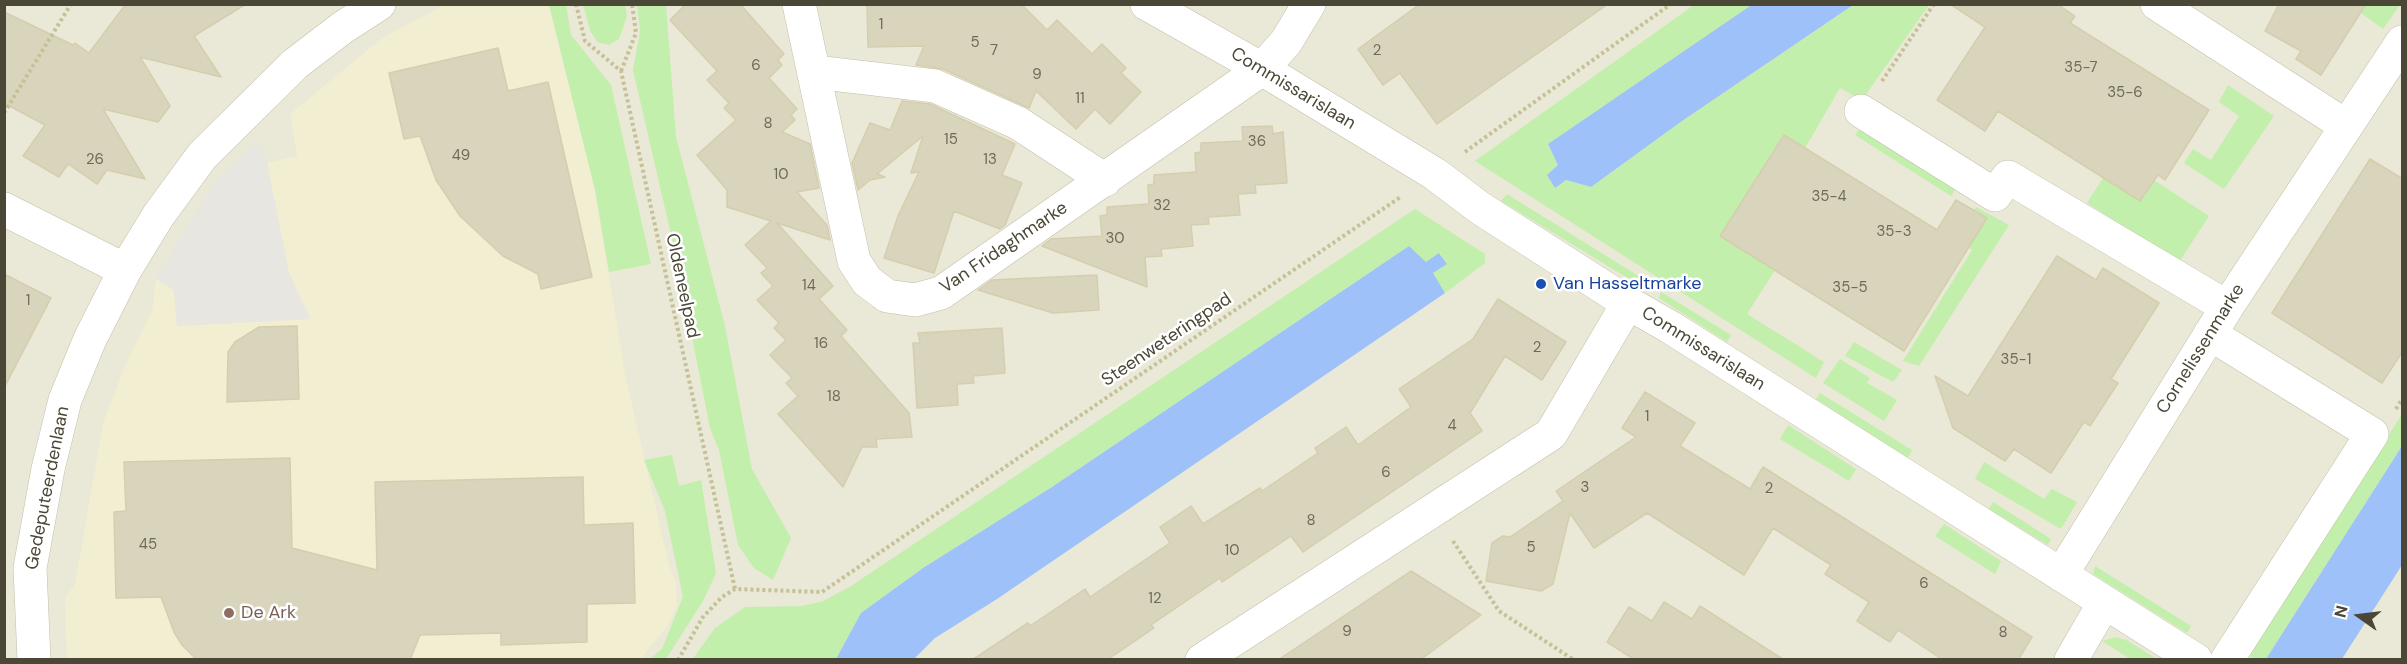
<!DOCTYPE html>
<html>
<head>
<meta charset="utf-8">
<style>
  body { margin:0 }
  #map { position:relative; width:2407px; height:664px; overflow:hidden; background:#f6f5e8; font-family:"DM Sans",sans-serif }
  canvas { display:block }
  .frame { position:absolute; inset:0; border:6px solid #4b4736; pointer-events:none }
  .north { position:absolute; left:2329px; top:586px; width:60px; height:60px; -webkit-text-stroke:4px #fff; paint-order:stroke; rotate:284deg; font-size:16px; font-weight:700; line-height:24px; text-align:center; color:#4b4736 }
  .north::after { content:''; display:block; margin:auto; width:21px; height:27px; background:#4b4736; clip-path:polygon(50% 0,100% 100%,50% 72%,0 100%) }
</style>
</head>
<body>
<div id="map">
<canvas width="2407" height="664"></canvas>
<div class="frame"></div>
<div class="north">N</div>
</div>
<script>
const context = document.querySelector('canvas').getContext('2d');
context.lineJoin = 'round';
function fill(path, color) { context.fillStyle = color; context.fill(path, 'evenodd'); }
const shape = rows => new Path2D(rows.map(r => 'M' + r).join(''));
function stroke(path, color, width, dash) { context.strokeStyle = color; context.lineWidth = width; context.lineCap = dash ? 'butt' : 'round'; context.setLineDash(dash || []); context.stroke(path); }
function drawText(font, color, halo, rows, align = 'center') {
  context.font = font + ' "DM Sans",sans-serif'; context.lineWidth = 5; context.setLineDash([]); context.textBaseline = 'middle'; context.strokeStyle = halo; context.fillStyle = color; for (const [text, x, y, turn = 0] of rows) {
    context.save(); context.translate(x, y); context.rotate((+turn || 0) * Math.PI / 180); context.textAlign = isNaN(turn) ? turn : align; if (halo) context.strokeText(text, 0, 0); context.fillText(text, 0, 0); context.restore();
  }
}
fill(shape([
  [5,5,2402,5,2402,659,5,659]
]), '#eae8d6');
fill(shape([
  [444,5,549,5,595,190,625,374,669,565,676,582,677,606,669,624,640,660,67,659,65,598,75,584,103,423,126,363,152,311,156,279,174,290,177,326,310,319,289,273,267,163,297,156,290,114,382,38]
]), '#f1eed1');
fill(shape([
  [549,5,566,5,571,35,611,85,651,264,609,272,595,190],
  [583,5,625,5,627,16,619,39,609,45,597,42,590,30],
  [637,5,666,5,676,137,725,326,752,469,791,538,773,580,754,568,738,545,719,450,710,428,676,256,633,70,640,31],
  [1694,5,1753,5,1548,144,1558,165,1555,187,1566,180,1591,187,1682,121,1853,5,1929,5,1862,100,1840,88,1805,148,1783,135,1720,236,1775,270,1747,314,1824,362,1816,378,1475,161],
  [2366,5,2366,4,2400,5,2383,29,2361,13],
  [2228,85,2274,116,2224,189,2184,163,2193,149,2211,160,2239,116,2219,102],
  [1864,123,1959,184,1951,196,1855,135],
  [2103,178,2140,201,2154,180,2209,216,2179,262,2087,203],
  [1507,194,1648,282,1644,288,1501,201],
  [1976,207,2009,225,1919,366,1903,361,1972,250,1957,239],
  [1415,209,1485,254,1485,263,1445,293,1433,273,1447,264,1440,253,1426,262,1409,246,1052,487,923,568,861,613,836,659,692,660,715,628,745,607,802,606,823,601,851,586],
  [1661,292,1731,335,1727,342,1659,298],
  [1854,342,1902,370,1893,382,1845,356],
  [1840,359,1870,378,1867,383,1897,400,1884,421,1823,383],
  [1820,393,1912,450,1908,458,1816,399],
  [2402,414,2402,446,2266,659,2255,659,2249,656],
  [1788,425,1856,469,1849,481,1780,439],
  [672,455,679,486,701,480,716,573,703,601,666,659,650,659,662,649,683,597,665,511,644,460],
  [1984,462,2044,499,2052,489,2077,502,2061,529,1975,479],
  [1993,502,2051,539,2048,545,1989,509],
  [1944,524,2001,561,1995,574,1935,536],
  [2095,566,2191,626,2187,633,2093,574],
  [2115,637,2126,640,2157,659,2130,659,2102,641]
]), '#c3efad');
fill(shape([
  [258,141,267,163,289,273,310,319,177,326,174,290,156,279,213,185]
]), '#e7e6e0');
fill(shape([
  [1753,4,1853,5,1682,121,1591,187,1566,180,1555,188,1547,175,1558,165,1548,144],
  [1409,246,1426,262,1439,253,1447,264,1433,273,1445,293,997,599,935,638,914,659,836,659,861,613,923,568,1052,487],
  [2402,446,2402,565,2342,659,2266,659]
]), '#9ec1f9');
const building = shape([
  [126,4,246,4,194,36,221,77,140,57,170,106,158,122,103,109,145,179,107,170,97,184,68,164,59,177,23,156,45,125,4,103,4,12,73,45,75,43,89,53,126,4],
  [686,4,740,4,784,54,778,60,782,65,769,78,797,109,791,115,795,120,782,132,810,144,819,188,797,192,827,225,830,240,777,223,833,286,819,299,847,330,841,336,909,413,912,437,876,439,877,447,862,447,843,487,778,414,798,396,786,383,792,378,770,355,786,340,774,328,779,323,757,300,773,286,761,273,767,268,745,245,771,221,727,207,727,190,697,155,736,120,724,108,729,103,707,80,717,71,670,20,686,4],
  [867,4,1021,4,1047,30,1057,20,1092,54,1102,44,1126,68,1121,73,1141,92,1110,124,1095,109,1076,129,1036,91,1029,108,943,69,916,65,924,46,868,47,867,4],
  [1420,4,1608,4,1437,124,1400,73,1383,85,1358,49,1420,4],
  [1950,4,2057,4,2075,16,2070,23,2209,110,2165,180,2158,175,2140,201,1998,111,1985,131,1937,100,1985,27,1950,4],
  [2279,4,2366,4,2321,75,2296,59,2301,51,2265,31,2279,4],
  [498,48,508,91,548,82,592,277,541,289,538,274,503,256,460,216,436,180,420,136,404,139,389,73,498,48],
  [902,101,930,104,1015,144,1002,175,1022,183,1005,225,1000,229,954,211,934,273,884,258,898,216,919,172,911,173,923,136,877,174,885,177,870,180,858,190,852,163,870,123,890,130,902,101],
  [1272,126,1273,134,1283,132,1287,183,1255,185,1256,193,1238,194,1240,215,1208,217,1209,224,1191,225,1193,246,1161,249,1162,256,1145,257,1147,287,1042,246,1051,239,1102,236,1100,216,1107,215,1107,207,1149,204,1148,185,1154,184,1154,175,1196,172,1195,153,1201,152,1201,143,1243,141,1242,127,1272,126],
  [1784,135,1937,230,1956,200,1987,218,1904,351,1720,236,1784,135],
  [2370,159,2403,179,2403,351,2382,383,2272,313,2370,159],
  [2057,256,2096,280,2103,268,2159,303,2111,379,2118,383,2090,426,2084,422,2051,473,2014,449,2005,461,1953,428,1935,376,1968,396,2057,256],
  [4,274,51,298,4,388,4,274],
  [1097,275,1099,310,1053,313,978,290,992,280,1097,275],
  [1498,299,1566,342,1542,380,1505,356,1470,413,1482,431,1303,552,1291,536,1222,582,1220,578,1151,625,1154,628,1107,660,972,660,1028,623,1030,626,1085,589,1090,597,1170,543,1160,527,1191,506,1203,524,1260,488,1262,491,1318,453,1315,448,1346,427,1358,445,1411,407,1399,389,1473,339,1498,299],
  [297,326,299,399,227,402,228,352,235,342,259,327,297,326],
  [1002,328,1005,373,973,376,974,383,957,384,958,405,917,408,913,343,920,343,918,333,1002,328],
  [1645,392,1695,423,1680,446,1750,489,1763,467,2032,637,2018,660,1943,660,1898,630,1890,642,1857,621,1869,602,1825,574,1831,565,1773,528,1744,575,1647,513,1594,548,1570,513,1553,584,1541,591,1486,581,1492,543,1503,536,1510,537,1563,501,1556,491,1636,437,1622,428,1645,392],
  [290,458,292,548,377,570,375,482,583,477,584,525,633,523,635,603,587,604,587,642,501,645,501,633,420,635,410,660,197,660,182,645,174,632,161,597,116,598,114,512,126,511,124,462,290,458],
  [1411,571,1481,615,1420,660,1278,660,1411,571],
  [1664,602,1692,619,1700,606,1784,660,1635,660,1607,642,1629,607,1652,621,1664,602]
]);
fill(building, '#d9d4bc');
stroke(building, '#d5ceae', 1.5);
const minor = shape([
  [799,4,854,261,867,281,887,296,915,300,941,293,1262,69,1286,42,1309,4],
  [1147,4,1262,69,1435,174,1480,208,1628,303,1670,327,2196,660],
  [2157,4,2346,126],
  [815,72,935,86,1018,123,1105,180],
  [1861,111,1995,195,2008,177,2227,307],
  [4,209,125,270],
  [2210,334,2372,434,2227,660],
  [2061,575,2227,307,2402,42],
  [34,660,30,568,48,469,65,400,90,339,125,270,158,216,202,156,295,64,342,28,379,4],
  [1202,660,1551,434,1628,303],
  [2071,660,2104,603]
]);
stroke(minor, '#c3bfa9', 34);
stroke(shape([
  [576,4,585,41,621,71,735,589],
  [621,71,636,33,632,4],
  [1882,81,1934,4],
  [4,113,71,4],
  [1465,152,1671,4],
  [2396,409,2402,399],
  [1453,541,1499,611,1574,660],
  [678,660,703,617,722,597,735,589,822,592,1402,196]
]), '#c6c099', 4, [3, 3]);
stroke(minor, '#fff', 33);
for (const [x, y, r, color] of [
  [1541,284,6,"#1a4fb4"],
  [229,613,6,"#8d6e63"]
]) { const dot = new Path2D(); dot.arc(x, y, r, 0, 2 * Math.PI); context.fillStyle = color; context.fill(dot); stroke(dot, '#fff', 2); }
drawText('15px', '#6e6a58', null, [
  ["1",881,25],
  ["5",975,43],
  ["7",994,51],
  ["2",1377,51],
  ["6",756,66],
  ["35-7",2081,68],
  ["9",1037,75],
  ["35-6",2125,93],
  ["11",1080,99],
  ["8",768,124],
  ["15",951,140],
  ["36",1257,142],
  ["49",461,156],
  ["26",95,160],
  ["13",990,160],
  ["10",781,175],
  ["35-4",1829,197],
  ["32",1162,206],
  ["35-3",1894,232],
  ["30",1115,239],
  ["14",809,286],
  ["35-5",1850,288],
  ["1",28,301],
  ["16",821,344],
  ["2",1537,348],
  ["35-1",2016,360],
  ["18",834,397],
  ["1",1647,417],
  ["4",1452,426],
  ["6",1386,473],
  ["3",1585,488],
  ["2",1769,489],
  ["8",1311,521],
  ["45",148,545],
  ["5",1531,548],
  ["10",1232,551],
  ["6",1924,584],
  ["12",1155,599],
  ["9",1347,632],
  ["8",2003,633]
]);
drawText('18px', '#4b4736', '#fff', [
  ["Commissarislaan",1293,89,31],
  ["Van Fridaghmarke",1004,248,-34],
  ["Oldeneelpad",682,286,78],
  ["Steenweteringpad",1167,340,-34],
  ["Commissarislaan",1703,349,32],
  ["Cornelissenmarke",2201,349,-58],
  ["Gedeputeerdenlaan",48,488,-79]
]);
drawText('18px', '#164399', '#fff', [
  ["Van Hasseltmarke",1553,284]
], 'left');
drawText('18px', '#785e54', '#fff', [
  ["De Ark",241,613]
], 'left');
</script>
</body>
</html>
